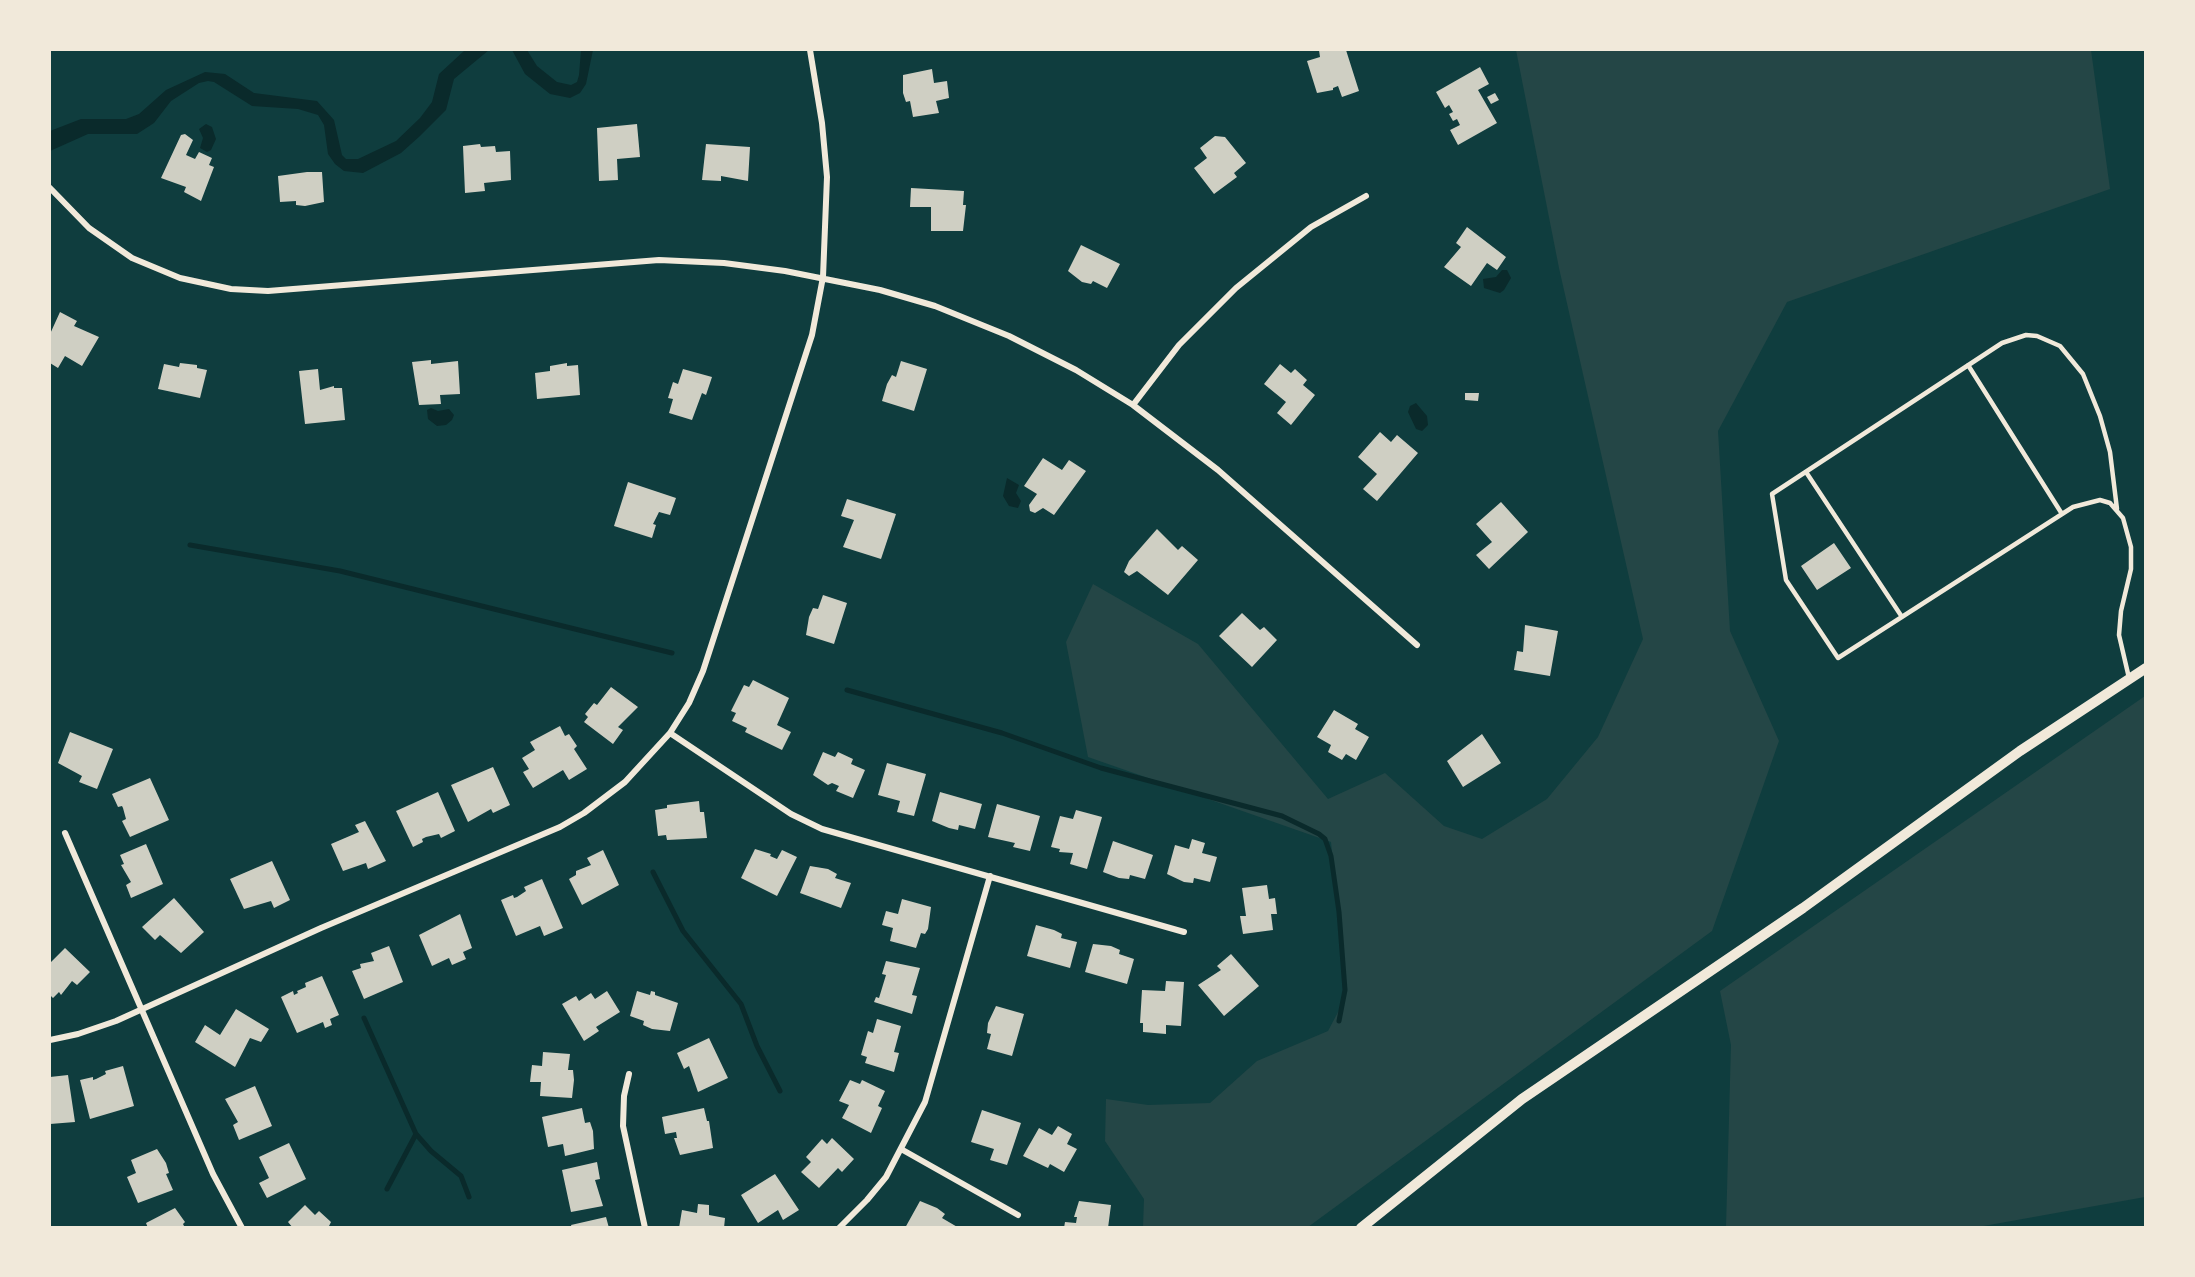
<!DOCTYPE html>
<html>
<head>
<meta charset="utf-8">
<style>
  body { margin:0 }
  #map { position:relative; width:2195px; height:1277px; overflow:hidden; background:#0f3d3e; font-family:Cabin,sans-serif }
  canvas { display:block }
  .frame { position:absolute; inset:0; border:51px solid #f1e9da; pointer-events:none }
</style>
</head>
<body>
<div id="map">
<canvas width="2195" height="1277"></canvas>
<div class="frame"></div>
</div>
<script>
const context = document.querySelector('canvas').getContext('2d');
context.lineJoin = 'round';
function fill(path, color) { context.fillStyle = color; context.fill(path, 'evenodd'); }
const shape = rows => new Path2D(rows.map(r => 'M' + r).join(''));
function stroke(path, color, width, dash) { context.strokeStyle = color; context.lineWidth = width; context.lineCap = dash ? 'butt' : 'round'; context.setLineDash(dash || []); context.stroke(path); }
fill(shape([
  [1516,50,2091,50,2110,189,1787,302,1718,431,1730,631,1779,741,1712,931,1308,1227,1143,1227,1144,1199,1105,1141,1106,1099,1148,1105,1210,1103,1257,1061,1328,1031,1346,997,1331,842,1088,757,1066,642,1093,584,1198,644,1328,799,1385,773,1444,826,1482,839,1547,799,1598,737,1643,639,1559,268],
  [2145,696,2145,1197,1978,1227,1726,1227,1731,1045,1720,991]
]), '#244646');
fill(shape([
  [465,50,489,50,454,79,446,110,420,136,401,153,363,173,344,171,335,164,328,154,324,125,318,115,298,109,252,106,214,82,208,81,199,83,171,101,154,123,137,134,88,134,50,151,50,131,81,119,126,119,139,114,166,90,205,72,225,74,254,93,317,101,334,120,342,155,346,159,358,159,396,141,420,118,432,102,439,74],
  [512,50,527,50,537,66,557,82,571,85,577,82,579,75,581,50,593,50,586,84,580,93,570,98,550,94,525,74],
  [206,124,212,127,216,139,211,150,207,152,200,148,203,138,199,129],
  [1502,270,1507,270,1511,278,1504,290,1500,293,1484,288,1483,279,1496,277],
  [1416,403,1427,416,1428,425,1422,431,1416,429,1408,412,1410,406],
  [431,408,438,411,449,409,454,415,452,420,446,425,437,426,428,419,427,410],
  [1007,478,1019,485,1016,493,1021,501,1018,508,1009,506,1003,496]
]), '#0a2a2b');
stroke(shape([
  [190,545,340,571,672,653],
  [847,690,1002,733,1101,768,1282,816,1319,834,1325,839,1331,856,1339,912,1345,990,1339,1021],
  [653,872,683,931,741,1004,757,1046,780,1091],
  [364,1018,416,1134,431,1151,461,1176,469,1197],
  [387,1189,416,1134]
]), '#0a2a2b', 5);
fill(shape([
  [1319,50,1346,50,1359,91,1342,97,1338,86,1333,88,1333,90,1317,93,1307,61,1320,57],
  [1480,67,1489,84,1478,90,1497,123,1458,145,1450,130,1460,125,1457,119,1453,121,1449,114,1453,112,1449,105,1445,108,1436,92],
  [932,69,934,83,947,81,949,98,936,101,939,113,913,117,910,101,906,102,903,93,903,75],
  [1495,93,1499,100,1491,104,1487,97],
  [637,124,640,157,617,159,618,180,599,181,597,128],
  [185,134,193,140,186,155,195,159,199,152,212,158,209,165,214,167,201,201,184,192,186,187,161,178,181,135],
  [1215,136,1225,137,1246,163,1234,173,1237,177,1214,194,1194,168,1207,158,1200,148],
  [480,144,481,147,495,146,496,152,510,151,511,180,484,183,485,191,465,193,463,146],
  [706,144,750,147,748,181,721,176,721,181,702,180],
  [307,172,322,172,324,202,305,206,296,205,296,201,280,202,278,176],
  [911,188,964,191,963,205,966,205,963,231,931,231,931,207,910,207],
  [1467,227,1506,257,1497,270,1487,263,1471,286,1444,267,1461,247,1456,243],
  [1081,245,1120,264,1107,288,1093,281,1091,284,1082,282,1068,271],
  [60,312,77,321,74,326,99,337,82,366,65,356,58,368,50,363,50,334],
  [431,360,431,364,458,361,460,394,440,395,441,404,419,405,412,362],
  [901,361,927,369,914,411,882,401,887,384,892,375,896,377],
  [180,363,197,365,197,368,207,370,200,398,158,389,164,364,179,367],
  [567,363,567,366,578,365,580,395,537,399,535,373,550,371,550,366],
  [1280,364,1291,373,1295,369,1307,380,1303,385,1315,395,1291,425,1277,413,1286,402,1264,384],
  [318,369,320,390,334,386,334,388,342,388,345,420,305,424,299,371],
  [683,369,712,377,706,395,702,393,692,420,669,413,673,399,668,398,673,382,678,384],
  [1465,393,1479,393,1478,401,1465,400],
  [1380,432,1391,442,1397,435,1418,453,1377,501,1363,489,1377,474,1358,457],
  [1043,458,1062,470,1069,460,1086,471,1054,515,1043,508,1035,513,1030,511,1029,505,1037,494,1024,486],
  [628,482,676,498,670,515,659,512,653,524,656,525,652,538,614,526],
  [847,499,896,514,881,559,843,547,854,520,841,516],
  [1501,502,1528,532,1489,569,1476,555,1492,542,1476,524],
  [1157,529,1178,550,1182,546,1198,560,1168,595,1137,571,1129,576,1124,572,1129,561],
  [1834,543,1851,568,1817,590,1801,566],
  [823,595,847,603,834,644,806,635,809,617,813,608,818,609],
  [1242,613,1260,630,1264,627,1277,640,1252,667,1219,636],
  [1525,625,1558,631,1550,676,1514,670,1517,651,1523,652],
  [753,680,789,698,777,725,791,732,782,750,745,732,747,728,732,721,736,713,731,711,744,685,749,687],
  [611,687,638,707,618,727,623,730,613,744,584,722,588,717,585,714,594,703,597,705],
  [1334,710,1358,724,1355,729,1369,737,1356,760,1346,754,1342,760,1328,752,1331,745,1317,737],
  [560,726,565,736,569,734,577,746,574,749,587,769,569,780,563,770,533,788,523,772,529,769,522,758,535,750,530,742],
  [70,732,113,749,97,789,79,782,82,776,58,763],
  [1482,734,1501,763,1463,787,1447,761],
  [823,752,835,757,838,752,853,759,851,764,865,770,853,798,836,791,839,786,832,783,828,785,813,775],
  [887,763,926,774,914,816,897,812,900,801,878,795],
  [493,767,510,805,493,813,491,809,468,822,451,785],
  [150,778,169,820,130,837,122,821,126,819,123,808,122,806,118,807,112,794],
  [438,792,455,831,441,838,439,834,426,837,422,839,423,842,413,847,396,811],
  [940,792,982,804,975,829,959,825,958,830,949,828,932,821],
  [699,801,700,812,704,812,707,838,667,840,666,835,658,836,655,810,667,808,667,805],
  [997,804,1040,816,1030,851,1013,847,1015,843,988,837],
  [1076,810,1102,817,1087,869,1070,864,1073,853,1059,852,1060,849,1051,847,1060,816,1073,819],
  [365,821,386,861,368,869,366,863,343,871,331,844,359,832,355,825],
  [1192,839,1205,843,1202,853,1217,857,1210,882,1194,878,1193,883,1184,882,1167,874,1175,845,1189,849],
  [1113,841,1153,855,1145,879,1130,875,1129,879,1119,878,1103,872],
  [146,844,163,884,131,898,126,885,131,882,121,865,124,864,120,855],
  [755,849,771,854,770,856,777,859,782,850,797,857,777,896,741,878],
  [603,850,619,885,582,905,569,879,576,875,576,871,591,865,587,858],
  [272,861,290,900,274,908,271,901,244,909,230,879],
  [810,866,828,869,837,874,835,878,851,883,841,908,800,893],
  [542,879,563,928,544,936,540,926,516,936,501,900,513,895,514,898,517,897,526,891,524,887],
  [1267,885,1269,899,1275,898,1277,914,1271,914,1273,930,1243,934,1240,916,1246,916,1242,888],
  [174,898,204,932,181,953,160,935,155,940,142,927],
  [902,899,931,907,928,929,925,934,921,933,916,948,890,941,893,928,882,925,886,911,898,914],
  [460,914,472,948,463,952,466,959,452,965,449,958,432,966,419,935],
  [1036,925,1054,930,1062,934,1061,938,1077,942,1070,968,1027,956],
  [1093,944,1111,946,1120,950,1119,954,1134,959,1127,984,1085,972],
  [389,946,403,982,364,999,352,971,361,968,360,964,374,961,371,953],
  [65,948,90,972,77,985,72,981,61,995,59,992,53,998,50,995,50,963],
  [1231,954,1259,986,1224,1016,1198,985,1221,970,1217,966],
  [886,961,920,968,912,995,917,996,912,1014,874,1002,876,997,879,998,886,975,882,974],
  [322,976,339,1015,330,1019,332,1025,325,1028,323,1022,297,1033,281,997,293,991,294,995,298,993,297,991,306,987,305,983],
  [1166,981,1184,982,1181,1026,1166,1025,1166,1034,1143,1032,1143,1023,1140,1023,1142,990,1165,991],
  [607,991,620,1012,596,1027,599,1031,584,1041,562,1004,576,996,579,1001,591,993,595,999],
  [637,991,650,995,651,991,655,992,655,995,678,1003,670,1031,652,1029,643,1025,644,1021,630,1016],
  [996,1006,1024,1014,1012,1056,987,1049,991,1034,987,1033,988,1023],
  [236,1009,269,1029,261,1042,250,1038,235,1067,195,1042,205,1025,220,1035],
  [877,1019,901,1026,894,1052,899,1053,894,1072,865,1063,867,1057,861,1055,868,1031,873,1033],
  [709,1038,728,1078,698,1092,689,1066,684,1069,677,1053],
  [543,1052,570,1054,568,1070,573,1070,574,1080,572,1098,540,1096,541,1082,530,1082,532,1065,542,1066],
  [123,1066,134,1106,90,1119,80,1080,93,1077,93,1080,96,1079,106,1074,105,1071],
  [68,1075,75,1122,50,1124,50,1077],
  [850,1080,860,1084,862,1080,885,1091,878,1106,882,1108,871,1133,842,1118,849,1105,839,1101],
  [255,1086,272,1126,239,1140,233,1125,238,1122,225,1099],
  [582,1108,585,1123,590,1122,593,1131,594,1149,565,1156,563,1144,548,1147,542,1117],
  [704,1108,707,1121,709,1121,713,1148,680,1155,674,1138,677,1138,676,1132,665,1134,662,1117],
  [982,1110,1021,1123,1007,1165,990,1160,994,1149,971,1142],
  [1058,1126,1072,1134,1067,1144,1077,1149,1064,1172,1050,1164,1048,1168,1023,1156,1039,1128,1052,1135],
  [832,1138,854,1159,842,1172,838,1168,819,1188,801,1172,811,1162,806,1157,822,1139,827,1144],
  [289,1143,306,1179,267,1198,259,1183,269,1178,259,1157],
  [157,1149,166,1163,169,1173,166,1174,173,1190,138,1203,127,1177,136,1173,131,1160],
  [597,1162,600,1179,595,1180,603,1206,571,1212,562,1170],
  [775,1174,799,1210,783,1220,778,1210,758,1223,741,1195],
  [920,1201,937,1208,945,1214,942,1218,959,1228,905,1228],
  [1079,1201,1111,1205,1108,1228,1064,1228,1065,1222,1076,1223,1077,1217,1074,1217],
  [698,1204,709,1205,709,1215,725,1218,724,1228,679,1228,682,1210,697,1213],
  [305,1205,315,1215,319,1211,331,1222,328,1228,293,1228,288,1222],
  [175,1208,185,1222,183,1224,185,1228,148,1228,146,1223],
  [606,1217,609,1228,572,1228,571,1225]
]), '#cfcfc3');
stroke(shape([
  [1968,365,2062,514],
  [1806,472,1902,617],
  [2117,509,2110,452,2100,416,2083,374,2060,346,2037,336,2026,335,2002,343,1772,494,1786,580,1838,658,2073,507,2100,500,2110,503,2123,518,2131,547,2131,569,2121,611,2119,635,2129,678]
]), '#f1e9da', 4.5);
stroke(shape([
  [50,188,89,228,132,258,180,278,231,289,268,291,659,260,724,263,785,271,880,290,935,306,1009,336,1076,370,1133,405,1218,470,1417,645],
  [1133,405,1179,345,1236,288,1311,227,1366,196],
  [670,733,791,814,822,829,1184,932],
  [65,833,213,1174,242,1228],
  [50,1040,78,1034,116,1021,321,928,560,827,584,813,625,782,670,733,689,703,703,671,812,335,823,277,827,177,822,123,810,50],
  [629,1074,624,1096,623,1126,645,1228],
  [901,1149,1018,1215],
  [839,1228,867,1200,886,1177,925,1102,990,876]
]), '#f1e9da', 6);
stroke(shape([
  [1361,1228,1522,1099,1803,908,2020,751,2146,668]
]), '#f1e9da', 10);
</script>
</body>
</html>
